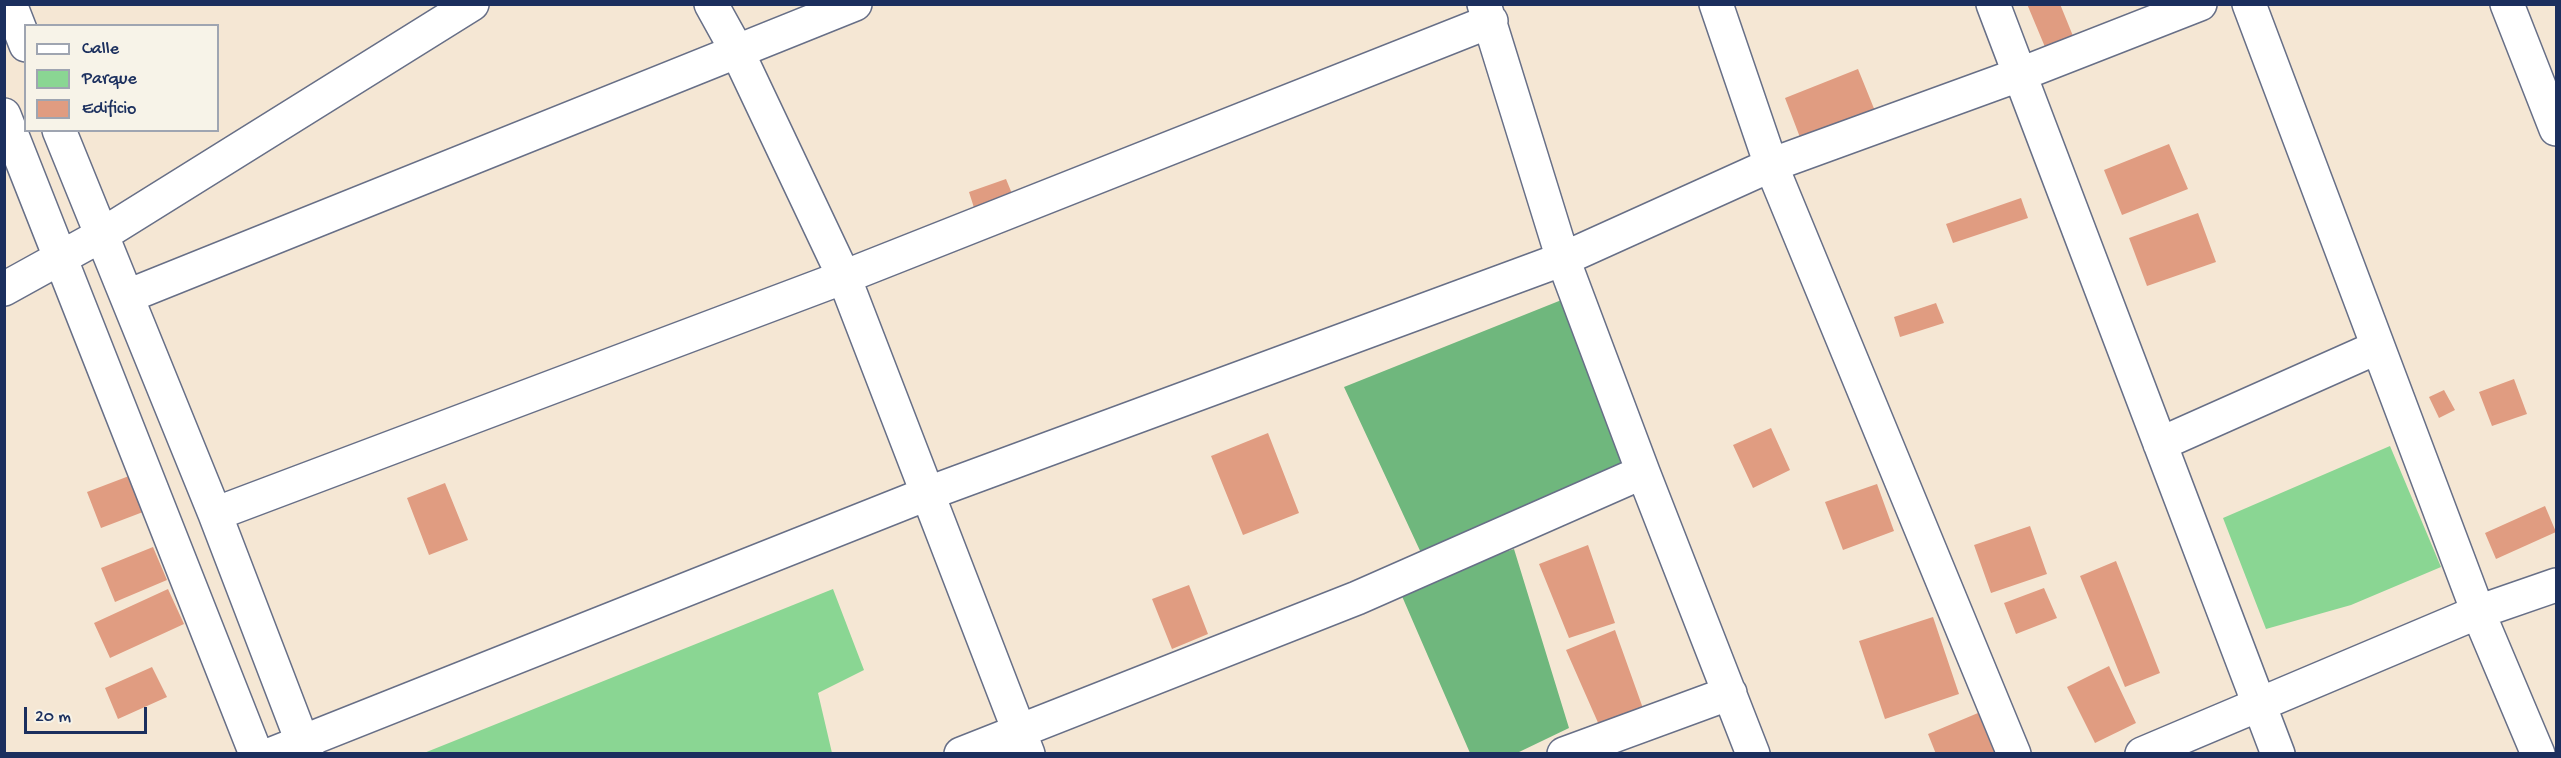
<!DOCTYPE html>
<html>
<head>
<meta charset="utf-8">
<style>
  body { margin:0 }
  #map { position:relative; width:2561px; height:758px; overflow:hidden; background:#f5e7d4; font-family:"Gochi Hand",sans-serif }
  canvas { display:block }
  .frame { position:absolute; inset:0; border:6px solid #1b2f5e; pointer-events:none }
  .legend { position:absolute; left:24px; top:24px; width:195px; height:108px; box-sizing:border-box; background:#f7f3e8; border:2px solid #9fa5b1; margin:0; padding:8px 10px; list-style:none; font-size:18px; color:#1b2f5e }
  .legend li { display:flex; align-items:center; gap:12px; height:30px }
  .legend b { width:30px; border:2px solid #9fa5b1 }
  .scale { position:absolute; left:24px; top:707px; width:123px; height:27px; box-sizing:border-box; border:3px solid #1b2f5e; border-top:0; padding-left:8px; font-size:18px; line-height:21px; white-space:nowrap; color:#1b2f5e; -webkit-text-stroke:4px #f7f3e8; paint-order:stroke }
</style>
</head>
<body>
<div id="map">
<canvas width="2561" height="758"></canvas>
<div class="frame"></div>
<ul class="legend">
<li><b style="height:8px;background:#fff"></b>Calle</li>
<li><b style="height:16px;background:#8ad693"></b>Parque</li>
<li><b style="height:16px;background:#e09c81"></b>Edificio</li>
</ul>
<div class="scale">20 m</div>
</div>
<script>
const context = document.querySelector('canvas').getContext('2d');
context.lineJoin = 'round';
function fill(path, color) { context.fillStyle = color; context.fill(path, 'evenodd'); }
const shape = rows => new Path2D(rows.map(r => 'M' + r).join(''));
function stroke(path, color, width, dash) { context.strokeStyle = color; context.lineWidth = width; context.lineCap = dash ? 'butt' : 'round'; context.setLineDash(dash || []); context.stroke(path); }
fill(shape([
  [2390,446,2441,567,2351,605,2266,629,2223,518],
  [833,589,864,670,818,693,832,753,424,753]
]), '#8ad693');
fill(shape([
  [1579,293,1638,467,1422,555,1344,387],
  [1514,549,1569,728,1517,753,1470,753,1398,587]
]), '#6fb77d');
fill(shape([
  [2027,4,2060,4,2073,36,2045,47],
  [1858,69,1875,111,1801,140,1785,98],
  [2169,144,2188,189,2122,215,2104,170],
  [1006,179,1015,201,976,214,969,192],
  [2021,198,2028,218,1953,243,1946,224],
  [2198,213,2216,262,2147,286,2129,238],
  [1936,303,1944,323,1900,337,1894,317],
  [2514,379,2527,414,2492,426,2479,392],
  [2444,390,2455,410,2439,418,2429,397],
  [1771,428,1790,470,1753,488,1733,445],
  [1268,433,1299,513,1243,535,1211,456],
  [129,476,143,512,101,528,87,492],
  [445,483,468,540,429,555,407,498],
  [1877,484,1894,531,1843,550,1825,502],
  [2545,506,2556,532,2496,559,2485,533],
  [2030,526,2047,574,1991,593,1974,545],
  [1588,545,1615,623,1569,638,1539,564],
  [153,547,167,580,115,602,101,568],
  [2116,561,2160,673,2125,687,2080,576],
  [1189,585,1208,634,1172,649,1152,599],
  [2044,588,2057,618,2016,634,2004,603],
  [168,589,184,624,110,658,94,623],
  [1933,617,1959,694,1885,719,1859,641],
  [1615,630,1645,714,1603,734,1566,650],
  [2109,666,2136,723,2095,743,2067,687],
  [152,667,167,697,118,719,105,688],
  [1978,713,1995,754,1936,754,1928,734]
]), '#e09c81');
const minor = shape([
  [10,4,26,45],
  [711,4,737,51,844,277,1028,754],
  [1484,4,1563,259,1643,472,1753,754],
  [1716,4,1771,165,2014,754],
  [1993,4,2278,754],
  [2249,4,2478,612,2538,754],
  [2507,4,2556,129],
  [4,115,256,754],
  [59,130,215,514,307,754],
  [4,289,100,236,472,4],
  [128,296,855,4],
  [2160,444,2378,347],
  [215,514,844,277,1491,21],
  [272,754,929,493,1563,259,1771,165,2021,74,2200,4],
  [961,754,1357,598,1643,472],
  [1564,754,1730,693],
  [2142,754,2478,612,2556,585]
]);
stroke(minor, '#676f87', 36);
stroke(minor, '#fff', 33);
</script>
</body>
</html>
